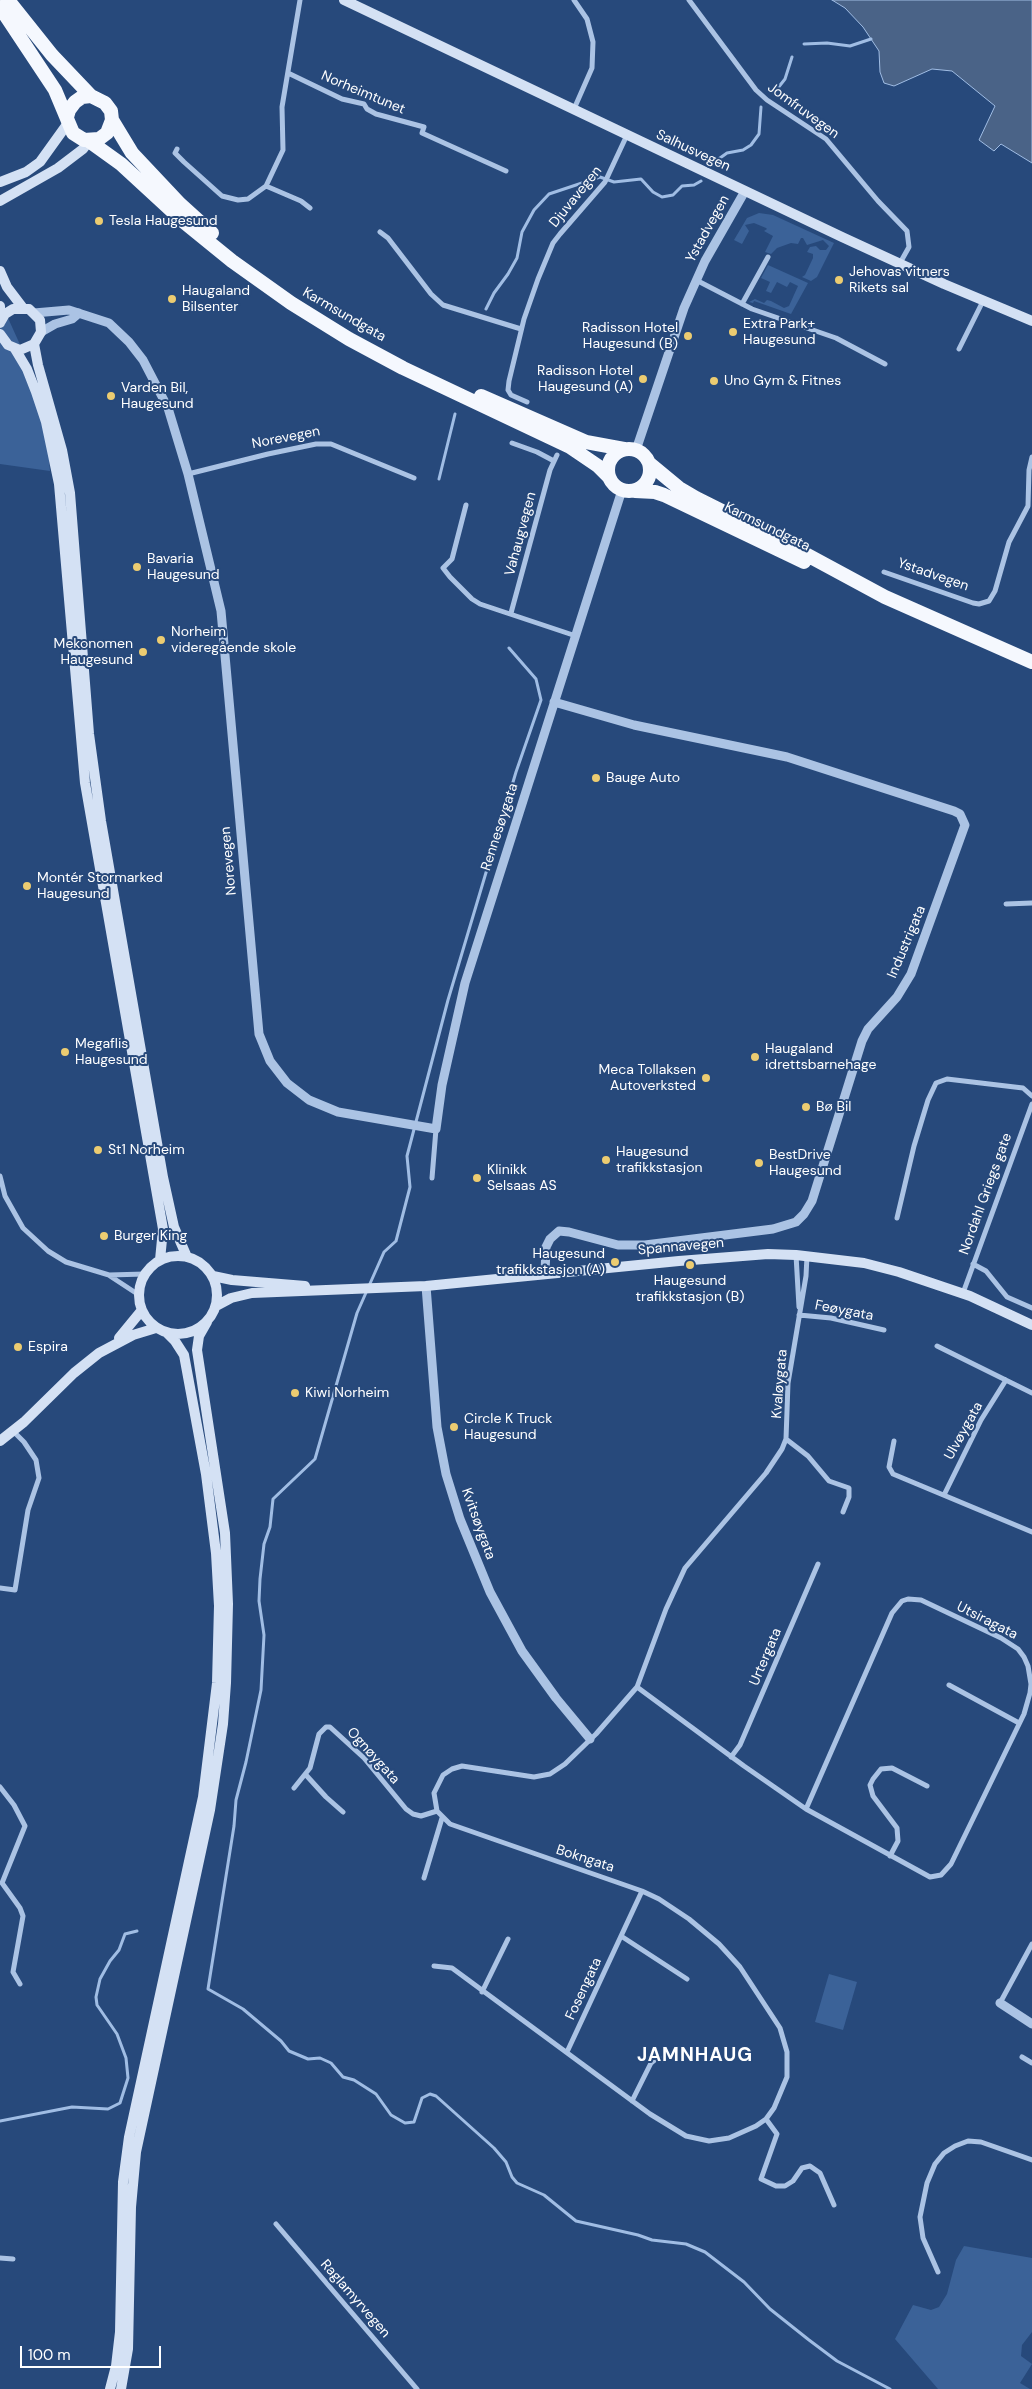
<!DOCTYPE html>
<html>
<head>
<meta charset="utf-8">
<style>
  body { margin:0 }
  #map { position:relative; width:1032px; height:2389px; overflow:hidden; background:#27497b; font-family:"DM Sans",sans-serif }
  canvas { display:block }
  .scale { position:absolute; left:20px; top:2346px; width:141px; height:22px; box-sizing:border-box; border:2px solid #fff; border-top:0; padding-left:6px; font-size:15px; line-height:18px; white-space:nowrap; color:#fff; -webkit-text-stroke:4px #27497b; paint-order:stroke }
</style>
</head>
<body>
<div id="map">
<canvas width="1032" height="2389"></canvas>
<div class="scale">100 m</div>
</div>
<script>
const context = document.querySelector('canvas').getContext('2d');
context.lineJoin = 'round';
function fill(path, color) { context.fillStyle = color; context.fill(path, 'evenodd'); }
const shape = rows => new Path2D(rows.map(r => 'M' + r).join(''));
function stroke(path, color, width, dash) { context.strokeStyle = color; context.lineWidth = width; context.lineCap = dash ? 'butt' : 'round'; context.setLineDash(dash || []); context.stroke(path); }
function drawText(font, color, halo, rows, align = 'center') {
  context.font = font + ' "DM Sans",sans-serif'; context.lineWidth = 4; context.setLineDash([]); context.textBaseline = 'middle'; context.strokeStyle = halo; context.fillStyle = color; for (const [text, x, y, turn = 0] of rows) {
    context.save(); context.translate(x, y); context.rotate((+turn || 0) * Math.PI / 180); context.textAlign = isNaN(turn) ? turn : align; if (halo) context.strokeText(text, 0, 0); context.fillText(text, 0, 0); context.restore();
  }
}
fill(shape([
  [759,213,773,215,834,243,817,277,811,281,802,277,805,275,813,258,813,254,807,252,810,247,816,246,820,250,826,250,829,246,823,240,807,245,803,238,801,238,798,244,791,243,777,248,771,254,765,252,773,236,764,231,767,229,766,228,754,223,745,225,749,231,742,244,734,240,747,218],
  [768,265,808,283,791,314,754,301,753,303,749,302,755,299,764,303,767,300,771,301,784,308,789,306,798,286,790,282,787,287,777,282,771,293,766,291,770,282,761,278],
  [0,311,8,318,36,380,45,415,50,471,0,464],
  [829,1974,857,1982,843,2030,815,2022],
  [964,2246,1032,2258,1032,2332,1022,2345,1021,2356,1032,2364,1020,2383,1030,2389,938,2389,895,2339,913,2305,931,2310,939,2307,947,2294,956,2260]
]), '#3b6298');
const water = shape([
  [832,0,1032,0,1032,163,1001,144,994,151,979,140,995,106,952,71,932,69,894,86,884,83,880,72,879,51,863,27,845,8,832,0]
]);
fill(water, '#4a6387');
stroke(water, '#a0bde4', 1);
stroke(shape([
  [804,44,827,43,850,46,871,39],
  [774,93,785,79,792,57],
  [713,163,727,153,743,150,751,145,759,134,761,107],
  [486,309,494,293,508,274,517,258,522,232,534,210,549,194,600,177,614,182,641,179,653,192,662,197,673,195,682,186,694,185,701,181],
  [439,479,455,414],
  [509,648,536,679,541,700,516,772,448,1000,407,1156,410,1187,396,1241,384,1252,357,1313,315,1459,273,1499,270,1527,264,1544,260,1579,259,1601,264,1635,261,1690,246,1762,236,1800,234,1826,208,1989,243,2009,281,2041,289,2051,308,2059,320,2058,331,2063,343,2077,354,2080,376,2094,391,2115,405,2123,414,2122,422,2098,430,2094,436,2096,494,2148,506,2162,512,2177,517,2183,544,2195,576,2221,638,2235,652,2240,686,2244,705,2252,744,2282,770,2309,809,2340,837,2361,890,2389],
  [0,2121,72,2107,108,2109,120,2103,128,2078,126,2058,117,2034,97,2005,96,1997,100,1979,110,1961,119,1950,125,1934,137,1931]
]), '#a0bde4', 3);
stroke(shape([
  [574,0,587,19,593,42,592,68,574,109],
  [689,0,756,90,767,100,826,139,878,201,907,231,909,247,900,263],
  [288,73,342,99,364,104,367,109,376,114,424,127,422,133,506,171],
  [177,149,175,153,184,162,222,196,238,200,248,199,266,186,283,150,282,107,300,0],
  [266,186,301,201,310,208],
  [380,232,388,238,431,294,443,305,521,329],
  [696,280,752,309,836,338,885,364],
  [742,304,768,257],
  [959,349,983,301],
  [527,402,511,395,508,390,509,381,524,319,538,279,553,243,560,234,605,182,627,135],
  [512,443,537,452,554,461],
  [188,474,268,454,316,444,331,444,414,478],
  [466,505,452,559,443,568,450,577,472,599,480,604,576,636],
  [884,572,973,603,979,604,989,601,995,591,1009,542,1028,506,1029,470,1032,457],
  [511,613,550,470,557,455],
  [1006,904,1032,903],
  [0,1176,5,1196,23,1228,48,1251,66,1262,109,1275,145,1274],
  [432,1178,436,1129],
  [897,1218,914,1146,928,1100,936,1083,947,1079,1023,1088,1032,1096],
  [796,1255,799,1307],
  [973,1264,986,1271,1007,1297,1032,1308],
  [110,1276,139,1295],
  [963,1293,1032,1104],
  [799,1315,831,1318,884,1330],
  [937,1346,1032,1393],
  [786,1439,808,1456,829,1481,849,1488,849,1497,843,1512],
  [894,1441,889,1467,893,1474,1032,1532],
  [944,1495,981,1420,1006,1380],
  [0,1588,15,1590,28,1510,39,1478,36,1460,24,1442,13,1431],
  [949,1685,1019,1723],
  [637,1687,744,1766,806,1809,930,1877,941,1875,951,1864,1024,1714,1030,1693,1031,1684,1028,1666,1024,1657,1018,1649,1001,1638,921,1600,908,1599,902,1601,892,1613,806,1809],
  [731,1757,740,1745,818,1564],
  [306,1775,326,1797,343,1812],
  [0,1787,14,1805,25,1826,2,1883,20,1908,23,1916,13,1972,20,1984],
  [294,1788,310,1768,319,1734,326,1727,330,1727,364,1758,406,1809,413,1814,421,1816,437,1811],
  [890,1856,898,1841,897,1828,873,1796,870,1785,873,1779,881,1769,892,1768,927,1786],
  [424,1878,442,1818],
  [621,1936,687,1979],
  [434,1966,452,1968,650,2114,686,2136,709,2141,729,2138,756,2126,766,2119,774,2108,787,2077,787,2052,780,2028,740,1967,719,1944,689,1919,659,1899,642,1891,450,1824,437,1811,434,1793,443,1775,452,1769,462,1766,534,1777,550,1774,565,1764,596,1734,637,1687,666,1609,685,1568,766,1473,782,1449,786,1439,788,1383,806,1276,807,1256],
  [482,1992,508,1939],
  [1000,2003,1032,1944],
  [567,2052,642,1891],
  [1022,2057,1032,2063],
  [632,2101,651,2063,657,2058,664,2060],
  [766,2119,777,2134,761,2179,776,2186,785,2186,793,2181,802,2168,810,2166,820,2173,834,2205],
  [276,2224,417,2389],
  [0,2258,13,2259],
  [938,2272,923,2238,920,2217,927,2183,935,2164,944,2153,955,2146,968,2141,981,2142,1032,2160]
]), '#abc3e4', 5);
stroke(shape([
  [34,313,69,310,109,323,129,342,143,360,168,408,188,474,221,611,259,1034,270,1061,287,1083,309,1100,338,1112,436,1129,442,1085,465,983,622,490],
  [41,332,55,324,72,319,79,313],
  [636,450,684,308,705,261,745,191],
  [545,1274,546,1247,550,1239,559,1231,569,1232,618,1245,645,1245,773,1229,796,1222,804,1214,812,1201,862,1041,868,1029,897,997,911,974,965,825,960,814,954,811,787,757,634,725,554,702],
  [426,1286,437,1427,446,1474,460,1519,490,1592,522,1651,556,1698,590,1739],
  [1000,2003,1032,2024]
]), '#abc3e4', 9);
stroke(shape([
  [344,0,842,237,944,284,1032,321],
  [0,182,26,172,40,162,68,123],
  [0,201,58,168,83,149,89,141],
  [0,271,7,287,23,308],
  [0,306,0,323],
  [0,334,8,345,20,350,34,344,41,332,40,320,29,309,13,309,5,314,1,321],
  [34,344,38,365,62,450,70,493,89,734,101,821,163,1177,174,1227,187,1257],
  [15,349,27,369,36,392,46,422,59,484,85,783,163,1229,160,1260],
  '139 1295a39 39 0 1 1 78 0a39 39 0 1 1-78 0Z',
  [213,1276,232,1280,305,1286],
  [216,1306,231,1298,252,1293,426,1286,679,1261,768,1254,796,1255,864,1263,899,1272,970,1296,1032,1325],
  [119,1338,142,1310],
  [0,1441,24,1422,74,1373,99,1353,133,1335,156,1328],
  [110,2389,116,2366,120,2332,123,2182,129,2137,203,1797,217,1683,219,1606,216,1553,206,1474,184,1355,175,1341,167,1333],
  [121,2389,128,2349,131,2207,136,2152,210,1810,223,1724,226,1683,228,1604,225,1533,197,1350,199,1336,207,1322]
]), '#d4e1f4', 10);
stroke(shape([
  [8,0,52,55,91,96],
  [0,7,55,90,73,133,84,140,99,139,107,133,112,120,111,111,105,103,91,96,82,97,75,102,69,110,67,117],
  [112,120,132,153,180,204,212,233],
  [89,141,121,164,184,222,232,261,291,303,349,339,403,368,570,447,598,466,609,477],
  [481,396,586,442,624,449],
  '608 470a21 21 0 1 1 42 0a21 21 0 1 1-42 0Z',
  [650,464,679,488,696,498,772,536,885,597,1032,662],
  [635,491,655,492,664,495,804,562]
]), '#f5f8fe', 14);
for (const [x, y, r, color] of [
  [99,221,5,"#eccc71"],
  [839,280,5,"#eccc71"],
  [172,299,5,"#eccc71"],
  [733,332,5,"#eccc71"],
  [688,336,5,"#eccc71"],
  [643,379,5,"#eccc71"],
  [714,381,5,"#eccc71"],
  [111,396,5,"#eccc71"],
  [137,567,5,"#eccc71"],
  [161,640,5,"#eccc71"],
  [143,652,5,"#eccc71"],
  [596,778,5,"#eccc71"],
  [27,886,5,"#eccc71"],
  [65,1052,5,"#eccc71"],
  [755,1057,5,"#eccc71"],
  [706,1078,5,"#eccc71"],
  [806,1107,5,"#eccc71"],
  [98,1150,5,"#eccc71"],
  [606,1160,5,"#eccc71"],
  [759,1163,5,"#eccc71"],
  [477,1178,5,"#eccc71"],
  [104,1236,5,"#eccc71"],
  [615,1262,5,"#eccc71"],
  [690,1265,5,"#eccc71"],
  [18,1347,5,"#eccc71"],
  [295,1393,5,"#eccc71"],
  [454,1427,5,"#eccc71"]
]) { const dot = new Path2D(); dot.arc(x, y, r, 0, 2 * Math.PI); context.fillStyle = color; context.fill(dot); stroke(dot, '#27497b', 2); }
drawText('14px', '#fff', '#27497b', [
  ["Norheimtunet",363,93,23],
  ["Jomfruvegen",803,111,36],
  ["Salhusvegen",693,151,25],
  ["Djuvavegen",576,197,-51],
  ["Ystadvegen",708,229,-61],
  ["Karmsundgata",344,315,30],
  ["Norevegen",286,438,-11],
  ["Karmsundgata",767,527,26],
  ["Vahaugvegen",521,534,-75],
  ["Ystadvegen",933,575,19],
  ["Rennesøygata",500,827,-72],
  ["Norevegen",229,861,-95],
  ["Industrigata",907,942,-67],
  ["Nordahl Griegs gate",986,1194,-70],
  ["Spannavegen",681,1247,-5],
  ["Feøygata",844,1311,11],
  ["Kvaløygata",780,1384,-85],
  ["Ulvøygata",964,1431,-61],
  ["Kvitsøygata",478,1524,70],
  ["Utsiragata",987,1621,27],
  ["Urtergata",766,1657,-67],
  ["Ognøygata",373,1756,48],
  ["Bokngata",585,1859,18],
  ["Fosengata",584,1989,-65],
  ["Raglamyrvegen",355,2299,49]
]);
drawText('14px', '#fff', '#27497b', [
  ["Tesla Haugesund",109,221],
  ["Jehovas vitners",849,272],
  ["Rikets sal",849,288],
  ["Haugaland",182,291],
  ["Bilsenter",182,307],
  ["Extra Park+",743,324],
  ["Haugesund",743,340],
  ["Radisson Hotel",678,328,"right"],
  ["Haugesund (B)",678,344,"right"],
  ["Radisson Hotel",633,371,"right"],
  ["Haugesund (A)",633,387,"right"],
  ["Uno Gym & Fitnes",724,381],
  ["Varden Bil,",121,388],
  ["Haugesund",121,404],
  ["Bavaria",147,559],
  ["Haugesund",147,575],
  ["Norheim",171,632],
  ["videregående skole",171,648],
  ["Mekonomen",133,644,"right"],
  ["Haugesund",133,660,"right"],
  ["Bauge Auto",606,778],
  ["Montér Stormarked",37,878],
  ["Haugesund",37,894],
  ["Megaflis",75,1044],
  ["Haugesund",75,1060],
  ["Haugaland",765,1049],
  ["idrettsbarnehage",765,1065],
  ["Meca Tollaksen",696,1070,"right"],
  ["Autoverksted",696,1086,"right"],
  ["Bø Bil",816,1107],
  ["St1 Norheim",108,1150],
  ["Haugesund",616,1152],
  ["trafikkstasjon",616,1168],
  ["BestDrive",769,1155],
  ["Haugesund",769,1171],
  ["Klinikk",487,1170],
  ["Selsaas AS",487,1186],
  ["Burger King",114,1236],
  ["Haugesund",605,1254,"right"],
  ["trafikkstasjon (A)",605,1270,"right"],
  ["Haugesund",690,1281,"center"],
  ["trafikkstasjon (B)",690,1297,"center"],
  ["Espira",28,1347],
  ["Kiwi Norheim",305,1393],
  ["Circle K Truck",464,1419],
  ["Haugesund",464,1435]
], 'left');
context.letterSpacing = '1px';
drawText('bold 19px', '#fff', '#27497b', [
  ["JAMNHAUG",695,2056]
]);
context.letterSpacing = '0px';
</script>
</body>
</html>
